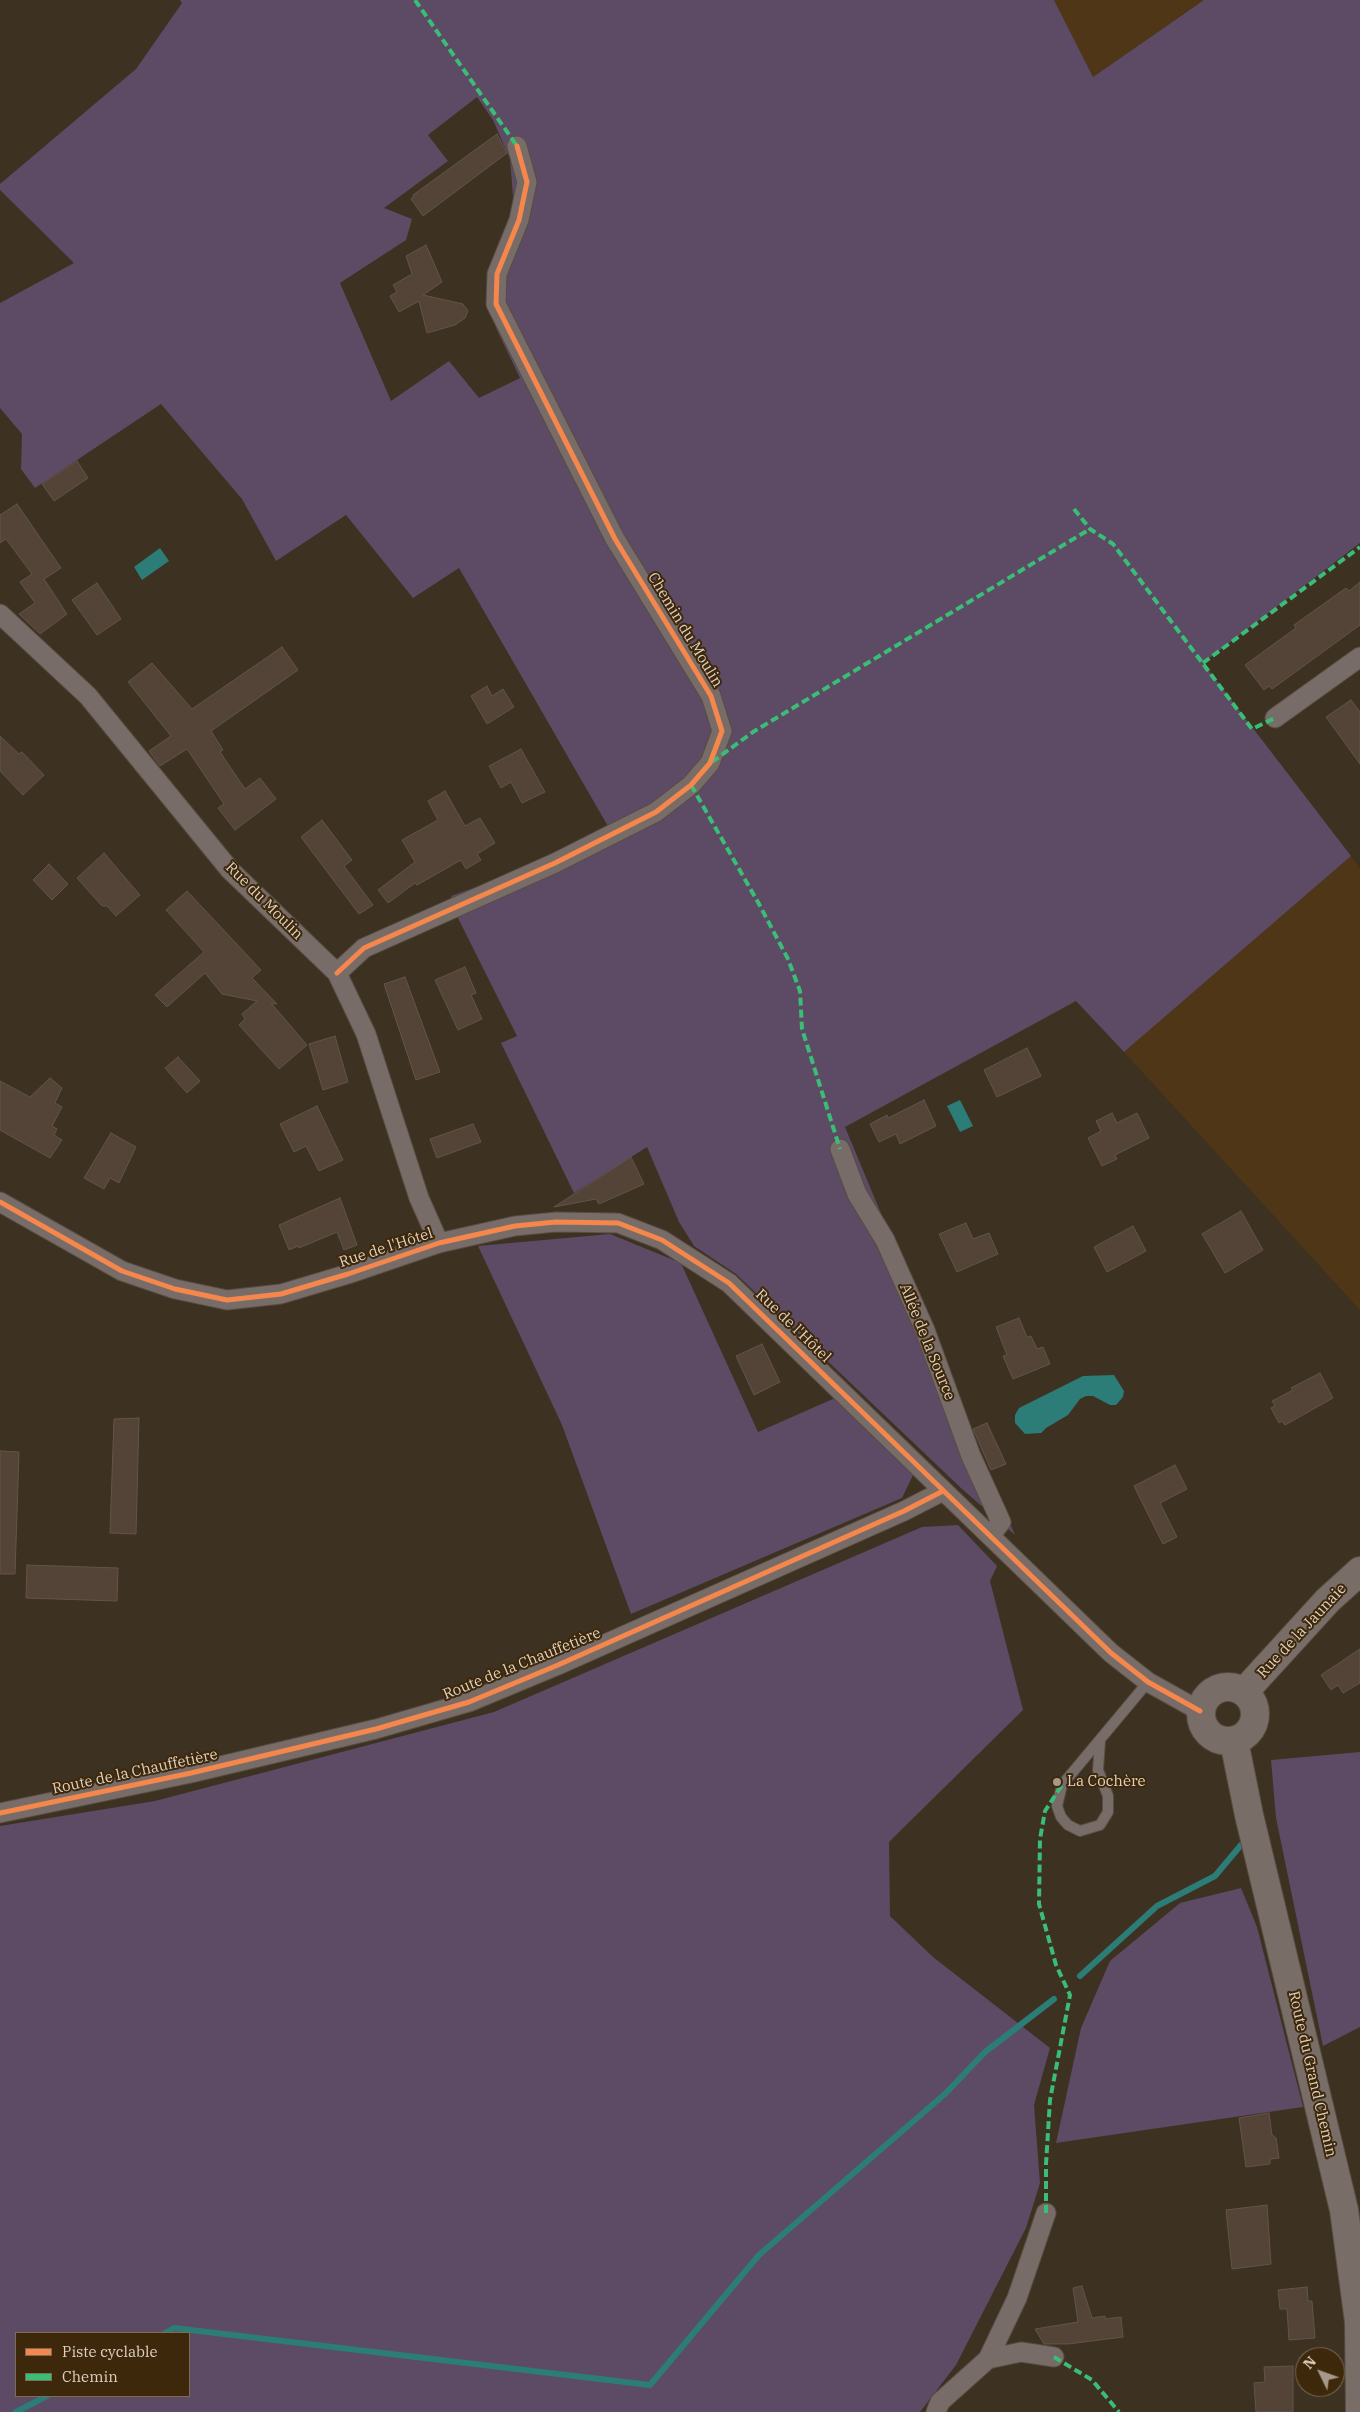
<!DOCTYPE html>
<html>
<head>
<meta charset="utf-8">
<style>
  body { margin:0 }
  #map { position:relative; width:1360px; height:2412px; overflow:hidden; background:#3d3121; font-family:"IBM Plex Serif",serif }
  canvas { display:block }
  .legend { position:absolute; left:15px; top:2332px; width:175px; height:65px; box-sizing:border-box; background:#3e280b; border:1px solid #7e6c54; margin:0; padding:6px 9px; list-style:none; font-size:15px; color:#dfd1c1 }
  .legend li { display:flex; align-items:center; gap:10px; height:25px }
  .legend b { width:25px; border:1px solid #7e6c54 }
  .north { position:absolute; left:1295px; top:2347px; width:50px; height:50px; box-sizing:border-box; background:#3e280b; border:1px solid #7e6c54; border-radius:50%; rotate:312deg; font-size:14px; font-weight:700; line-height:20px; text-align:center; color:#dfd1c1 }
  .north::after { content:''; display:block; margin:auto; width:18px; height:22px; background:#a69989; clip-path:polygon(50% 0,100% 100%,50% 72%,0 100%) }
</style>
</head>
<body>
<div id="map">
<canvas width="1360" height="2412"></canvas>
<ul class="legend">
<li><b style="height:6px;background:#f5874c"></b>Piste cyclable</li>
<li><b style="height:6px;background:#3abd76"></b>Chemin</li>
</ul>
<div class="north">N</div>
</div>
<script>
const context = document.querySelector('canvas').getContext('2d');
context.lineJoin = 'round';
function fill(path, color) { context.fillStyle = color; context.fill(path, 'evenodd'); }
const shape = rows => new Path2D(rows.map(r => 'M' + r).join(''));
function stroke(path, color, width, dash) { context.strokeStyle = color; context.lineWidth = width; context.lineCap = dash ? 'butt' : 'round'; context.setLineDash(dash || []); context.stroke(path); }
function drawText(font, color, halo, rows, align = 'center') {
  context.font = font + ' "IBM Plex Serif",serif'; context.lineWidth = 4; context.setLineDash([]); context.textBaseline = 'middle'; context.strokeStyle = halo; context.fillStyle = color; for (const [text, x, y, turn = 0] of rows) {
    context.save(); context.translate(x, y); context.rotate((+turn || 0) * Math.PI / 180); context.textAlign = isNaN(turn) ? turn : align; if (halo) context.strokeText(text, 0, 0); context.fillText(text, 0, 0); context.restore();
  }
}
fill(shape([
  [1054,0,1204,0,1093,77],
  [1351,856,1360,869,1360,1310,1124,1052]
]), '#4f3616');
fill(shape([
  [180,0,1054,0,1093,77,1204,0,1360,0,1360,543,1203,663,1351,856,1124,1052,1076,1001,845,1127,1015,1535,962,1489,736,1274,694,1246,679,1222,647,1147,574,1193,501,1043,517,1036,456,914,451,896,526,869,609,828,459,568,413,598,346,515,276,561,242,499,161,404,35,488,21,469,22,434,0,408,0,303,74,263,0,190,0,184,136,69,182,3],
  [477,97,493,120,510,159,513,196,512,217,490,272,496,328,520,378,479,398,449,361,391,401,340,283,406,240,412,219,384,208,448,161,428,135],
  [610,1234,681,1263,758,1432,835,1398,914,1473,902,1498,631,1614,562,1425,478,1246],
  [958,1525,997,1566,990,1581,1023,1710,889,1842,890,1916,933,1957,1050,2048,1034,2105,1040,2183,1026,2228,956,2365,920,2412,0,2412,0,1826,155,1801,494,1712,922,1527],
  [16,2333,189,2333,189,2396,16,2396],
  [1360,1752,1360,2027,1323,2046,1276,1818,1271,1760],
  [1241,1888,1257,1927,1303,2107,1056,2143,1081,2028,1110,1961,1180,1903]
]), '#5d4a65');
fill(shape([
  [160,548,169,561,142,580,134,567],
  [960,1100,973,1126,960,1132,947,1106],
  [1114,1375,1124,1391,1123,1397,1116,1405,1110,1405,1093,1396,1086,1396,1080,1399,1068,1415,1046,1428,1041,1433,1025,1434,1015,1423,1015,1415,1019,1408,1083,1376]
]), '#2c7c77');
stroke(shape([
  [1080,1976,1157,1906,1215,1876,1241,1845],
  [165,2333,174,2328,650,2385,759,2255,946,2093,985,2052,1054,1999],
  [16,2412,47,2396]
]), '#2c7c77', 6);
const building = shape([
  [497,134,507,153,423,216,411,199,414,196,413,195,497,134],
  [426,245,442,282,423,295,463,304,468,311,465,318,455,325,427,333,419,301,399,312,390,296,397,292,393,285,412,274,406,256,426,245],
  [77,461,88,478,54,501,42,484,77,461],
  [17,504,61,568,44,579,67,614,40,634,19,614,35,603,20,582,32,574,6,539,0,543,0,515,17,504],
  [1360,582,1360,625,1272,689,1269,686,1264,690,1245,665,1296,628,1294,625,1346,588,1349,591,1360,582],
  [97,583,121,619,97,635,72,600,97,583],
  [282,647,298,670,211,731,223,750,220,752,245,789,260,778,276,799,235,830,218,808,224,804,187,749,160,766,149,751,171,736,128,682,152,663,192,709,282,647],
  [487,686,492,696,503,689,514,707,487,724,471,696,487,686],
  [1351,700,1360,712,1360,764,1326,717,1351,700],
  [0,736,19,754,22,752,44,775,23,795,0,771,0,736],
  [521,749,545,792,522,803,511,782,501,788,489,766,521,749],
  [445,791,465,826,480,818,495,843,477,854,481,860,466,869,461,860,417,885,415,883,388,903,378,890,415,862,402,840,438,820,428,801,445,791],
  [322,820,352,860,344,866,373,905,359,914,301,837,322,820],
  [104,853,140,895,116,916,107,906,102,906,77,878,104,853],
  [49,864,68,884,52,900,33,880,49,864],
  [187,891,261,970,252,978,277,1004,271,1003,307,1045,279,1069,239,1025,245,1019,242,1014,257,1001,222,994,205,973,167,1007,155,995,204,952,166,910,187,891],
  [465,967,476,993,471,995,482,1019,458,1030,435,980,465,967],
  [405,977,440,1072,416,1080,384,984,405,977],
  [335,1036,348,1082,323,1090,309,1044,335,1036],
  [1027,1048,1041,1076,997,1097,984,1070,1027,1048],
  [178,1057,200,1081,187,1093,165,1068,178,1057],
  [50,1078,62,1088,55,1103,62,1107,52,1126,57,1129,54,1135,62,1140,50,1158,0,1130,0,1081,30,1097,50,1078],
  [924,1100,936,1126,900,1144,896,1134,879,1142,870,1124,887,1115,888,1118,924,1100],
  [317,1106,343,1160,319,1171,306,1146,294,1152,280,1124,317,1106],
  [1112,1113,1117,1123,1137,1113,1149,1138,1115,1155,1117,1159,1102,1166,1088,1138,1101,1131,1096,1121,1112,1113],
  [473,1124,481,1142,437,1158,430,1139,473,1124],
  [111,1133,136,1147,119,1183,110,1178,104,1189,84,1178,111,1133],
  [631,1157,644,1184,599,1204,596,1199,554,1207,631,1157],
  [340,1198,357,1245,344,1250,337,1232,299,1248,298,1246,289,1250,279,1225,340,1198],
  [1241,1211,1263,1250,1225,1273,1202,1234,1241,1211],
  [966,1223,973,1239,989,1233,998,1254,957,1272,939,1234,966,1223],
  [1133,1226,1146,1251,1107,1272,1094,1247,1133,1226],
  [1019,1318,1027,1337,1031,1336,1037,1349,1043,1347,1050,1364,1013,1379,1003,1356,1007,1355,996,1327,1019,1318],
  [762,1344,780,1382,754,1395,736,1356,762,1344],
  [1320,1373,1333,1398,1285,1425,1282,1421,1279,1423,1271,1408,1275,1406,1272,1401,1293,1390,1291,1388,1320,1373],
  [139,1418,136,1534,110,1533,114,1419,139,1418],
  [987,1423,1006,1464,991,1470,973,1429,987,1423],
  [0,1451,19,1452,15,1574,0,1574,0,1451],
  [1175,1465,1187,1489,1160,1503,1177,1537,1163,1544,1134,1486,1175,1465],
  [27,1565,118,1568,117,1601,26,1598,27,1565],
  [1360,1649,1360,1683,1343,1693,1338,1685,1331,1690,1321,1675,1360,1649],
  [1269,2113,1272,2135,1276,2138,1279,2158,1270,2159,1270,2164,1246,2167,1239,2118,1269,2113],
  [1267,2205,1271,2264,1232,2269,1226,2210,1267,2205],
  [1082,2286,1092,2318,1105,2316,1105,2319,1121,2317,1123,2337,1068,2344,1044,2344,1035,2329,1078,2322,1073,2288,1082,2286],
  [1307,2287,1308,2301,1312,2301,1315,2338,1289,2340,1287,2309,1280,2309,1278,2290,1307,2287],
  [1293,2366,1293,2412,1256,2412,1254,2383,1265,2382,1264,2367,1293,2366]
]);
fill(building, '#534437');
stroke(building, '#61554b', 1);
const lane = shape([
  [1100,1741,1098,1770,1108,1796,1108,1812,1100,1825,1080,1831,1068,1825,1061,1817,1057,1806,1062,1785,1148,1682]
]);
const street = shape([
  [0,614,88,696,230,870,337,973,366,1034,419,1198,439,1243],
  [1275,718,1360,657],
  [337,973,364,948,555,863,656,812,691,785,710,763,722,731,711,696,615,539,496,304,497,274,519,220,527,182,517,146],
  [840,1149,857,1194,885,1240,925,1330,971,1456,1001,1522,990,1536],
  [0,1202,122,1271,175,1289,227,1300,281,1294,348,1274,439,1243,515,1226,556,1222,618,1223,662,1240,729,1283,1111,1653,1148,1682,1200,1711],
  [0,1813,191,1773,376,1729,469,1702,558,1665,904,1511,943,1491],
  [988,2359,1017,2298,1046,2213],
  [936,2412,940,2402,988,2359,1021,2352,1054,2357]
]);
const secondary = shape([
  '1201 1714a27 27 0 1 1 54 0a27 27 0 1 1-54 0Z',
  [1244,1692,1328,1600,1360,1571],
  [1234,1741,1249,1815,1344,2210,1359,2322,1360,2412]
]);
stroke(lane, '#584d40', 12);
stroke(street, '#584d40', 21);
stroke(secondary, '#584d40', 30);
stroke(lane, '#776c68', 10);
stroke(street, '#776c68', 19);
stroke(secondary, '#796d68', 28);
stroke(shape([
  [415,0,517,146],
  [1074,509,1090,529,1113,544,1252,729,1275,718],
  [1203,663,1360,547],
  [712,762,753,732,1090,529],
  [691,785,759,904,788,959,800,991,802,1029,840,1149],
  [1046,2213,1046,2164,1050,2100,1070,1995,1056,1965,1039,1904,1040,1839,1045,1811,1062,1785],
  [1054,2357,1092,2380,1119,2412]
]), '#3abd76', 4, [8, 4]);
stroke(shape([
  [337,973,364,948,555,863,656,812,691,785,710,763,722,731,711,696,615,539,496,304,497,274,519,220,527,182,517,146],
  [0,1202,122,1271,175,1289,227,1300,281,1294,348,1274,439,1243,515,1226,556,1222,618,1223,662,1240,729,1283,1111,1653,1148,1682,1200,1711],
  [0,1813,191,1773,376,1729,469,1702,558,1665,904,1511,943,1491]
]), '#f5874c', 5);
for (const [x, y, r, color] of [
  [1057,1782,5,"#a69989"]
]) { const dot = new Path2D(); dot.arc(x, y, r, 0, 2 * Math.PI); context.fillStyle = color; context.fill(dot); stroke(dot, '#3e280b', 2); }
drawText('15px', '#dfd1c1', '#3e280b', [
  ["Chemin du Moulin",685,630,59],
  ["Rue du Moulin",264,901,45],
  ["Rue de l'Hôtel",386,1248,-18],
  ["Rue de l'Hôtel",793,1326,44],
  ["Allée de la Source",927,1342,68],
  ["Rue de la Jaunaie",1302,1631,-47],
  ["Route de la Chauffetière",522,1664,-22],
  ["Route de la Chauffetière",135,1772,-12],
  ["Route du Grand Chemin",1312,2074,77]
]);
drawText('15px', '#dfd1c1', '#3e280b', [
  ["La Cochère",1067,1782]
], 'left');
</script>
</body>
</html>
